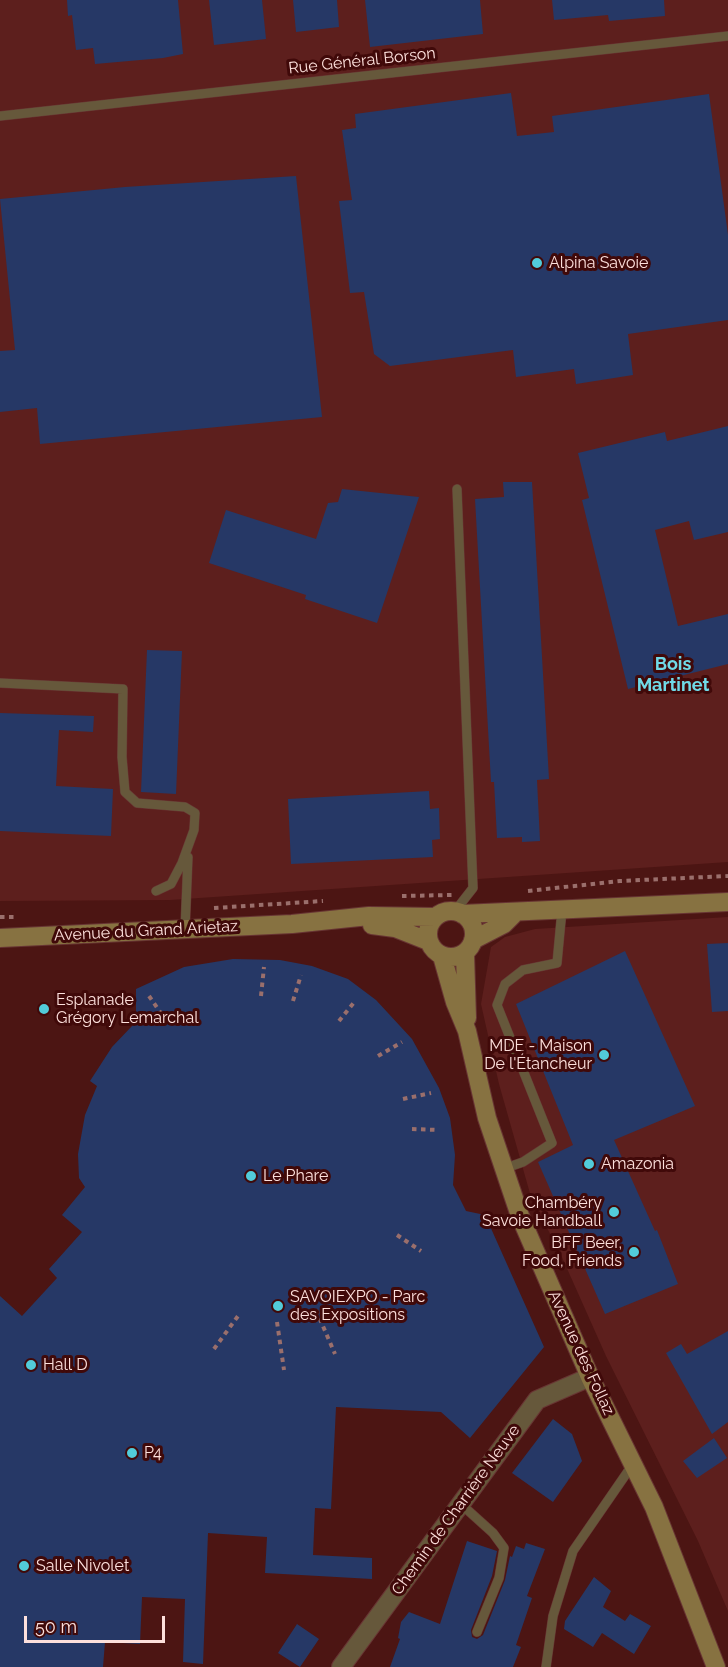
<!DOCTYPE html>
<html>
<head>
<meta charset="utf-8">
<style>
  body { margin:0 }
  #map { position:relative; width:728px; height:1667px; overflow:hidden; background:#4c1513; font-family:Raleway,sans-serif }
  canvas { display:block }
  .scale { position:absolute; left:24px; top:1616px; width:141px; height:27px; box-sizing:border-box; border:3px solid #fde0dc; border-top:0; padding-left:8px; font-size:18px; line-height:21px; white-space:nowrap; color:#fde0dc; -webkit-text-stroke:4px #400909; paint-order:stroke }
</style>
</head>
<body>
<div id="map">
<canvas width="728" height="1667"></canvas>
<div class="scale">50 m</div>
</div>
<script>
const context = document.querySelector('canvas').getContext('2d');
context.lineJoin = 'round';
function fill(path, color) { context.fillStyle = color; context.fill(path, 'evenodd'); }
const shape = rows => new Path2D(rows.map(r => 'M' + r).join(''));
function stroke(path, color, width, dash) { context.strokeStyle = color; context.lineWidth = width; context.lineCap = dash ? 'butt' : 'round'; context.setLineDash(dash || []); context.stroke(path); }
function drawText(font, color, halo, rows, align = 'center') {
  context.font = font + ' Raleway,sans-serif'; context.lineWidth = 6; context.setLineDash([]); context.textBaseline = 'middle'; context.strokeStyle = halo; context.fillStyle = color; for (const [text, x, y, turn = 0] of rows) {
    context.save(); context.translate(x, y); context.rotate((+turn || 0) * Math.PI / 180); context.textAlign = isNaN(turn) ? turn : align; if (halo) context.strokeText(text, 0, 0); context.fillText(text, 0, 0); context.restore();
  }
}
fill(shape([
  [0,0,728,0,728,862,170,900,0,901],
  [728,917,728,1611,698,1541,606,1356,561,1255,531,1197,499,1084,481,1004,491,947,505,937,535,929]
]), '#5d1f1d');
fill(shape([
  [67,0,178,0,183,54,163,58,95,64,93,48,76,50,72,15,68,16],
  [209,0,262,0,266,39,214,45],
  [293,0,337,0,339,27,296,32],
  [365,0,480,0,483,34,370,47],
  [552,0,664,0,665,16,609,21,608,15,554,20],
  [511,93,517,136,554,132,552,116,709,94,728,235,728,320,628,334,633,375,576,384,574,369,516,377,513,350,390,366,374,354,364,292,350,293,339,201,352,200,342,130,356,128,355,114],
  [296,176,322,417,40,444,37,408,0,412,0,351,15,350,0,199,125,187],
  [728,426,728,532,694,540,689,521,655,530,678,626,728,614,728,664,628,689,582,500,589,498,578,453,665,432,667,441],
  [503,482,532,482,549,779,537,780,540,841,522,842,522,837,497,838,494,782,491,782,475,499,504,497],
  [342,489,419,497,377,623,305,599,306,595,209,563,226,510,316,539,328,503,338,502],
  [147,650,182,651,176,794,141,792],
  [0,713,94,716,93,732,59,730,56,786,113,789,111,836,0,831],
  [429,791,430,809,439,808,440,839,432,840,433,857,291,864,288,799],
  [728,943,728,1011,712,1012,707,944],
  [625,951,695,1106,614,1140,655,1231,657,1230,678,1284,605,1314,538,1162,573,1145,516,1004],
  [233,959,280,960,312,966,348,979,376,1000,412,1039,439,1088,450,1118,455,1155,453,1185,466,1211,485,1215,544,1347,470,1438,441,1412,336,1407,331,1509,315,1508,313,1555,372,1558,372,1579,265,1573,267,1537,208,1533,203,1664,183,1662,185,1599,142,1597,140,1644,105,1642,103,1667,0,1667,0,1296,22,1316,57,1278,49,1269,82,1232,62,1215,85,1187,79,1178,78,1154,85,1115,97,1086,90,1081,112,1047,132,1026,136,1014,136,989,184,967],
  [728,1331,728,1422,712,1434,666,1353,681,1344,687,1354],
  [553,1419,572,1434,582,1461,553,1502,512,1473],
  [714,1438,727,1458,697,1478,683,1461],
  [467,1541,497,1551,492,1576,471,1630,472,1637,477,1639,483,1635,505,1580,510,1556,512,1557,516,1546,524,1549,526,1543,545,1549,527,1596,532,1598,516,1645,521,1647,513,1667,390,1667,400,1639,398,1638,401,1622,409,1612,440,1624],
  [594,1577,611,1591,603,1607,625,1621,630,1614,651,1626,634,1654,602,1633,593,1647,564,1629,565,1621],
  [297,1624,319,1639,300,1667,278,1653]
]), '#263866');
const lane = shape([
  [0,116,728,36],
  [0,683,123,689,122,757,125,792,137,803,185,807,195,813,194,830,182,863,171,884,156,891],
  [455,911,473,888,457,489],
  [185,930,188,857],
  [503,1169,523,1162,552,1143,497,1005,505,984,523,970,557,963,562,910],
  [462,1505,493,1533,504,1548,499,1578,477,1632],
  [546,1667,553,1616,573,1551,633,1464]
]);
const street = shape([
  [341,1667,537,1400,590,1377]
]);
const secondary = shape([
  '428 934a23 23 0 1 1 46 0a23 23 0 1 1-46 0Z',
  [462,914,728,902],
  [372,925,395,928,428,941],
  [0,938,292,924,369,916,435,917],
  [473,940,504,924,516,912],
  [465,953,467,1018],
  [442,956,455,1002,467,1031,487,1118,520,1216,590,1377,654,1507,716,1667]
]);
stroke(lane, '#683533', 10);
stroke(street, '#683533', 20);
stroke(secondary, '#683533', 20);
stroke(shape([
  [528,891,620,881,728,876],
  [402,896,452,895],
  [214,908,323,901],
  [0,917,15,917],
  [149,996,165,1019],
  [261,996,264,967],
  [293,1001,301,975],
  [339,1021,356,1000],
  [378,1056,402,1042],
  [403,1099,431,1093],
  [412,1129,439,1130],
  [397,1235,421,1251],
  [316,1310,335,1354],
  [277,1322,284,1370],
  [214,1349,238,1316]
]), '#9a6f6c', 4, [4.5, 4.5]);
stroke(lane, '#66583b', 9);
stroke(street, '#66583b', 18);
stroke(secondary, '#877241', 18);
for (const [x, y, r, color] of [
  [537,263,6,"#52cbd9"],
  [44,1009,6,"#52cbd9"],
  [604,1055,6,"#52cbd9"],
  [589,1164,6,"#52cbd9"],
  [251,1176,6,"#52cbd9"],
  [614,1212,6,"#52cbd9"],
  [634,1252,6,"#52cbd9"],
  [278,1306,6,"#52cbd9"],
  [31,1365,6,"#52cbd9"],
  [132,1453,6,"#52cbd9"],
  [24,1566,6,"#52cbd9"]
]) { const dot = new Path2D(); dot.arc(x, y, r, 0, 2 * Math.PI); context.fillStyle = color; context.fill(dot); stroke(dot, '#400909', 2); }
drawText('16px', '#fde0dc', '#400909', [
  ["Rue Général Borson",362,61,-6],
  ["Avenue du Grand Arietaz",146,931,-3],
  ["Avenue des Follaz",581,1353,65],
  ["Chemin de Charrière Neuve",456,1510,-54]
]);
drawText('16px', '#fde0dc', '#400909', [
  ["Alpina Savoie",549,263],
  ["Esplanade",56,1000],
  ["Grégory Lemarchal",56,1018],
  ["MDE - Maison",592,1046,"right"],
  ["De l'Étancheur",592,1064,"right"],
  ["Amazonia",601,1164],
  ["Le Phare",263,1176],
  ["Chambéry",602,1203,"right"],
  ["Savoie Handball",602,1221,"right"],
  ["BFF Beer,",622,1243,"right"],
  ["Food, Friends",622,1261,"right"],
  ["SAVOIEXPO - Parc",290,1297],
  ["des Expositions",290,1315],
  ["Hall D",43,1365],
  ["P4",144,1453],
  ["Salle Nivolet",36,1566]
], 'left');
drawText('bold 18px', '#70dae7', '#400909', [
  ["Bois",673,665],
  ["Martinet",673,686]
]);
</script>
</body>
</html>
